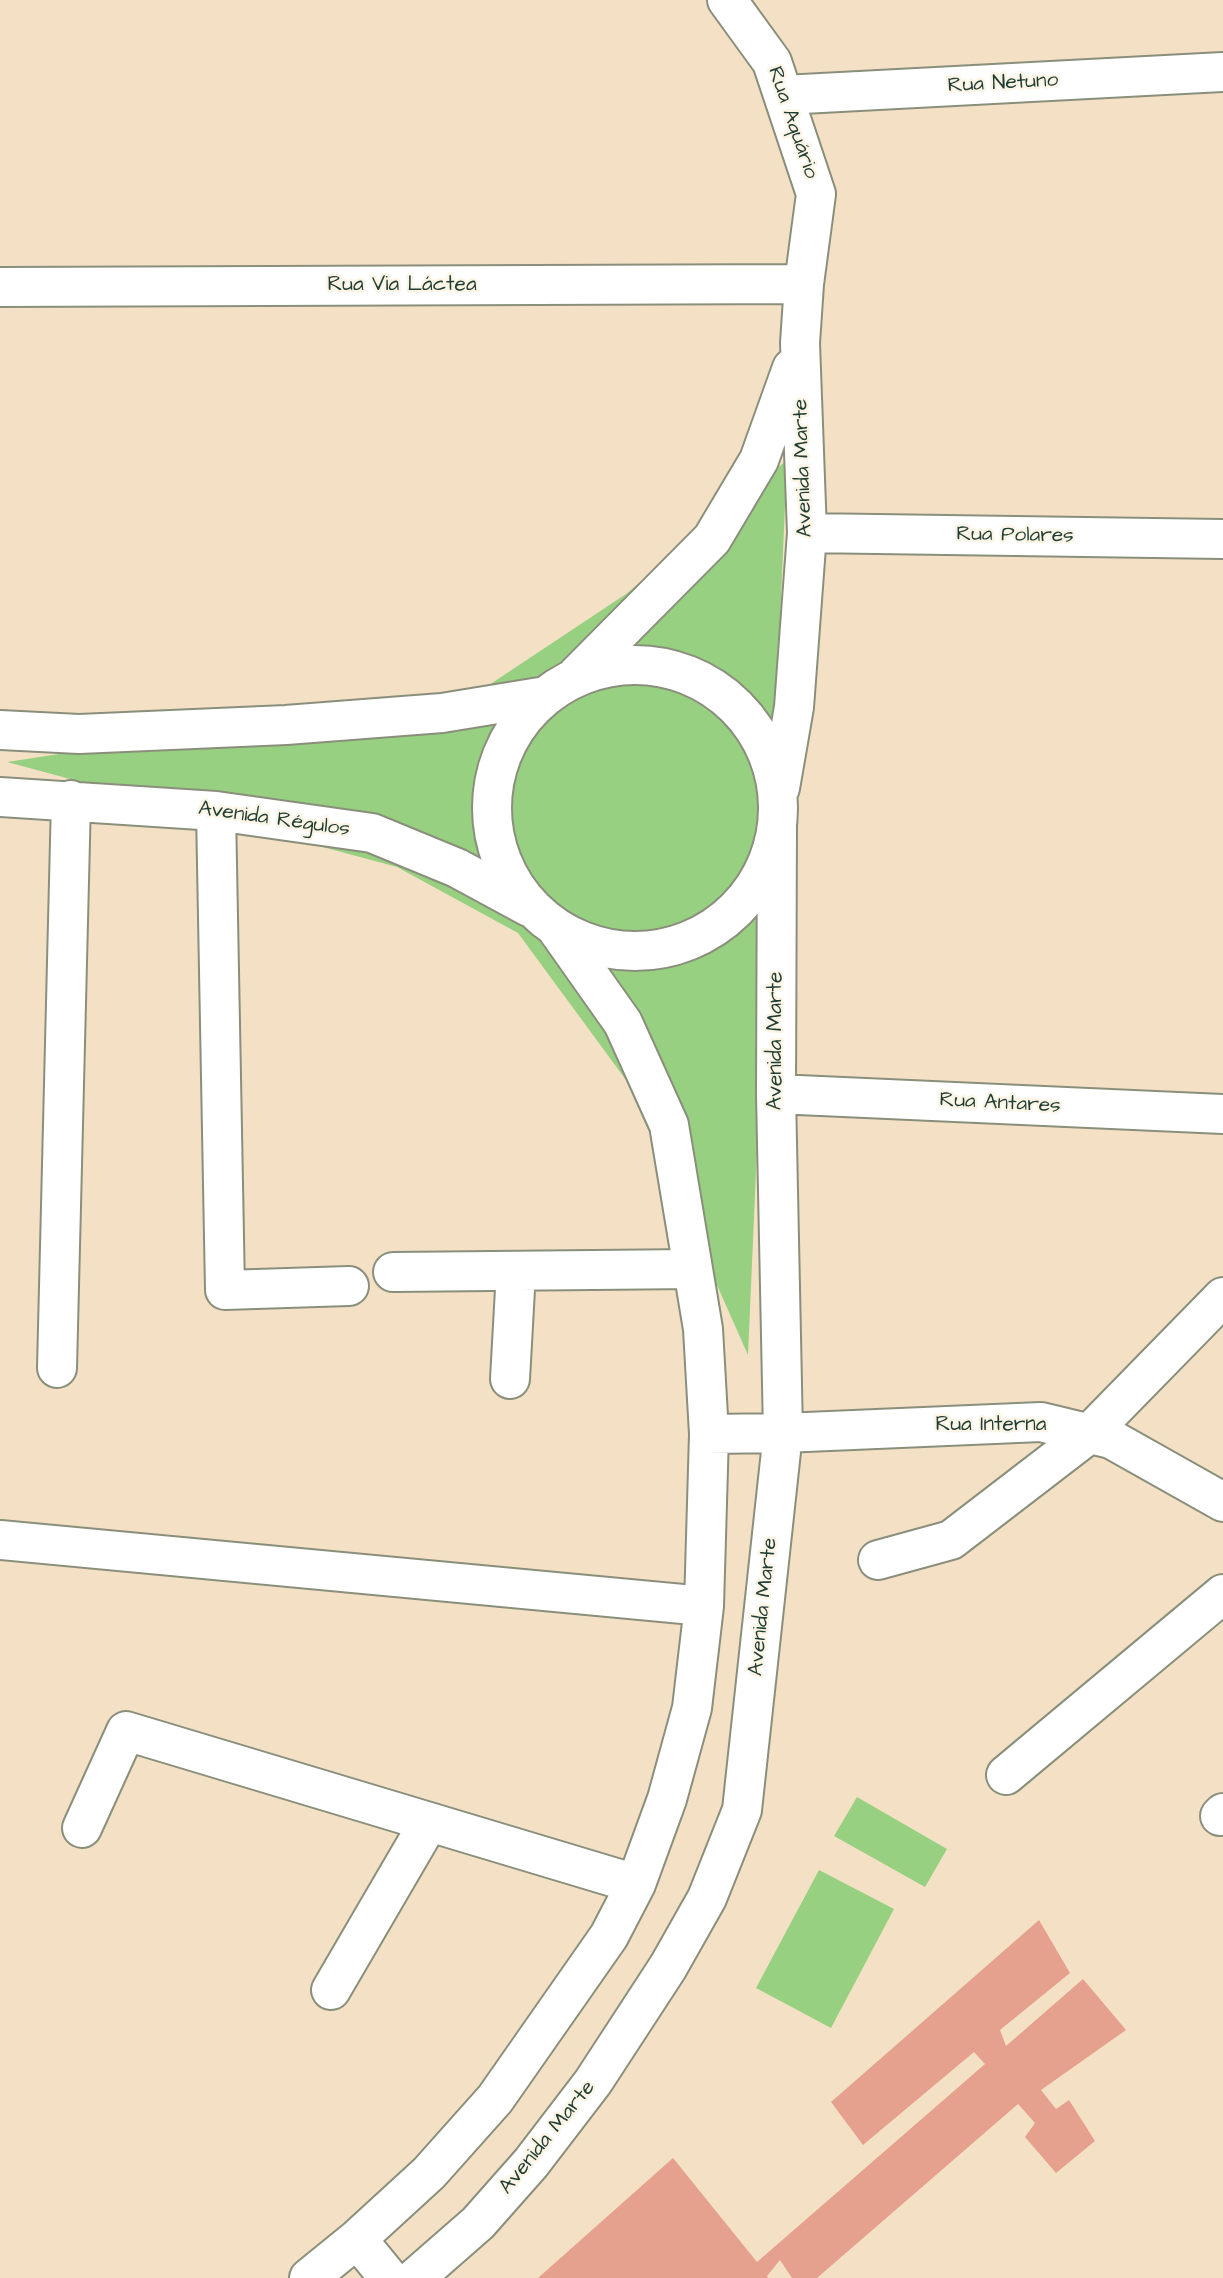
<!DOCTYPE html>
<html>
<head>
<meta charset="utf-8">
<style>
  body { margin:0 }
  canvas { display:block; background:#f4e1c5 }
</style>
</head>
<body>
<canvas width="1223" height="2278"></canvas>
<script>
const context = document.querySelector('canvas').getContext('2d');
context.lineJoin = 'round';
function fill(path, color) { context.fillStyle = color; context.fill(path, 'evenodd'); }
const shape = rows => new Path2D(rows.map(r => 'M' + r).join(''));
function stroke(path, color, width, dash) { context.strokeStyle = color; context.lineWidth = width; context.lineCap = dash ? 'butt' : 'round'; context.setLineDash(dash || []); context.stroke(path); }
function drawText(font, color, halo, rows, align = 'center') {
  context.font = font + ' "Architects Daughter",sans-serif'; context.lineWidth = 5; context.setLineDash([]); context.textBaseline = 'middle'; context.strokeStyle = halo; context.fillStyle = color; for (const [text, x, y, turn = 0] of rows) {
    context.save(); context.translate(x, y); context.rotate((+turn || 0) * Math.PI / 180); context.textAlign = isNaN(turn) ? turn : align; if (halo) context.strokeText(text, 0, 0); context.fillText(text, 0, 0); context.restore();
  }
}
fill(shape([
  [787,460,748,1355,626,1080,518,933,397,867,7,762,483,689,626,594],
  [857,1797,947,1849,925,1887,834,1836],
  [819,1870,894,1909,831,2028,756,1988]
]), '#98d082');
fill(shape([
  [1039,1920,1070,1973,1000,2030,1006,2046,1083,1979,1126,2030,1041,2090,1056,2109,1069,2100,1095,2141,1056,2173,1025,2137,1035,2123,1018,2104,817,2278,792,2278,780,2260,767,2276,768,2278,538,2278,673,2158,757,2262,985,2064,974,2052,863,2145,831,2102]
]), '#e5a08e');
const minor = shape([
  [727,0,772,62,816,194,804,284,800,343,807,533,794,707,780,788],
  [783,95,1223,72],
  [0,287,804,284],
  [807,533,1223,539],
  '492 808a143 143 0 1 1 286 0a143 143 0 1 1-286 0Z',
  [577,675,712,539,759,460,792,368],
  [0,730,79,734,286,725,442,713,546,696],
  [0,797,216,811,372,833,457,868,529,907],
  [216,811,225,1290,349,1286],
  [776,1094,1223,1114],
  [393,1272,693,1269],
  [57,1368,71,800],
  [510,1379,516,1271],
  [709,1434,783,1433,1041,1422,1111,1439,1223,1502],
  [0,1540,704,1606],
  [878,1560,951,1540,1089,1434,1223,1297],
  [1006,1775,1223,1594],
  [1220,1816,1223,1813],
  [82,1828,126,1731,636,1884],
  [331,1990,429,1822],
  [357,2239,389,2278],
  [309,2278,357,2239,429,2173,495,2099,609,1936,636,1884,667,1799,692,1708,704,1606,709,1434,703,1329,669,1125,623,1023,556,928],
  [415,2278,478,2223,531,2163,593,2082,668,1967,707,1898,742,1810,783,1433,776,1094,777,826]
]);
stroke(minor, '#8a8f7c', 42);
stroke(minor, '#fff', 38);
drawText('21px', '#1f3d34', '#fcf5e5', [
  ["Rua Netuno",1003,84,-3],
  ["Rua Aquário",792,123,71],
  ["Rua Via Láctea",402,286],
  ["Avenida Marte",804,468,-92],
  ["Rua Polares",1015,536,1],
  ["Avenida Régulos",274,820,8],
  ["Avenida Marte",777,1041,-90],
  ["Rua Antares",1000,1104,3],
  ["Rua Interna",991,1426],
  ["Avenida Marte",764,1607,-84],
  ["Avenida Marte",548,2138,-51]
]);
</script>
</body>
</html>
